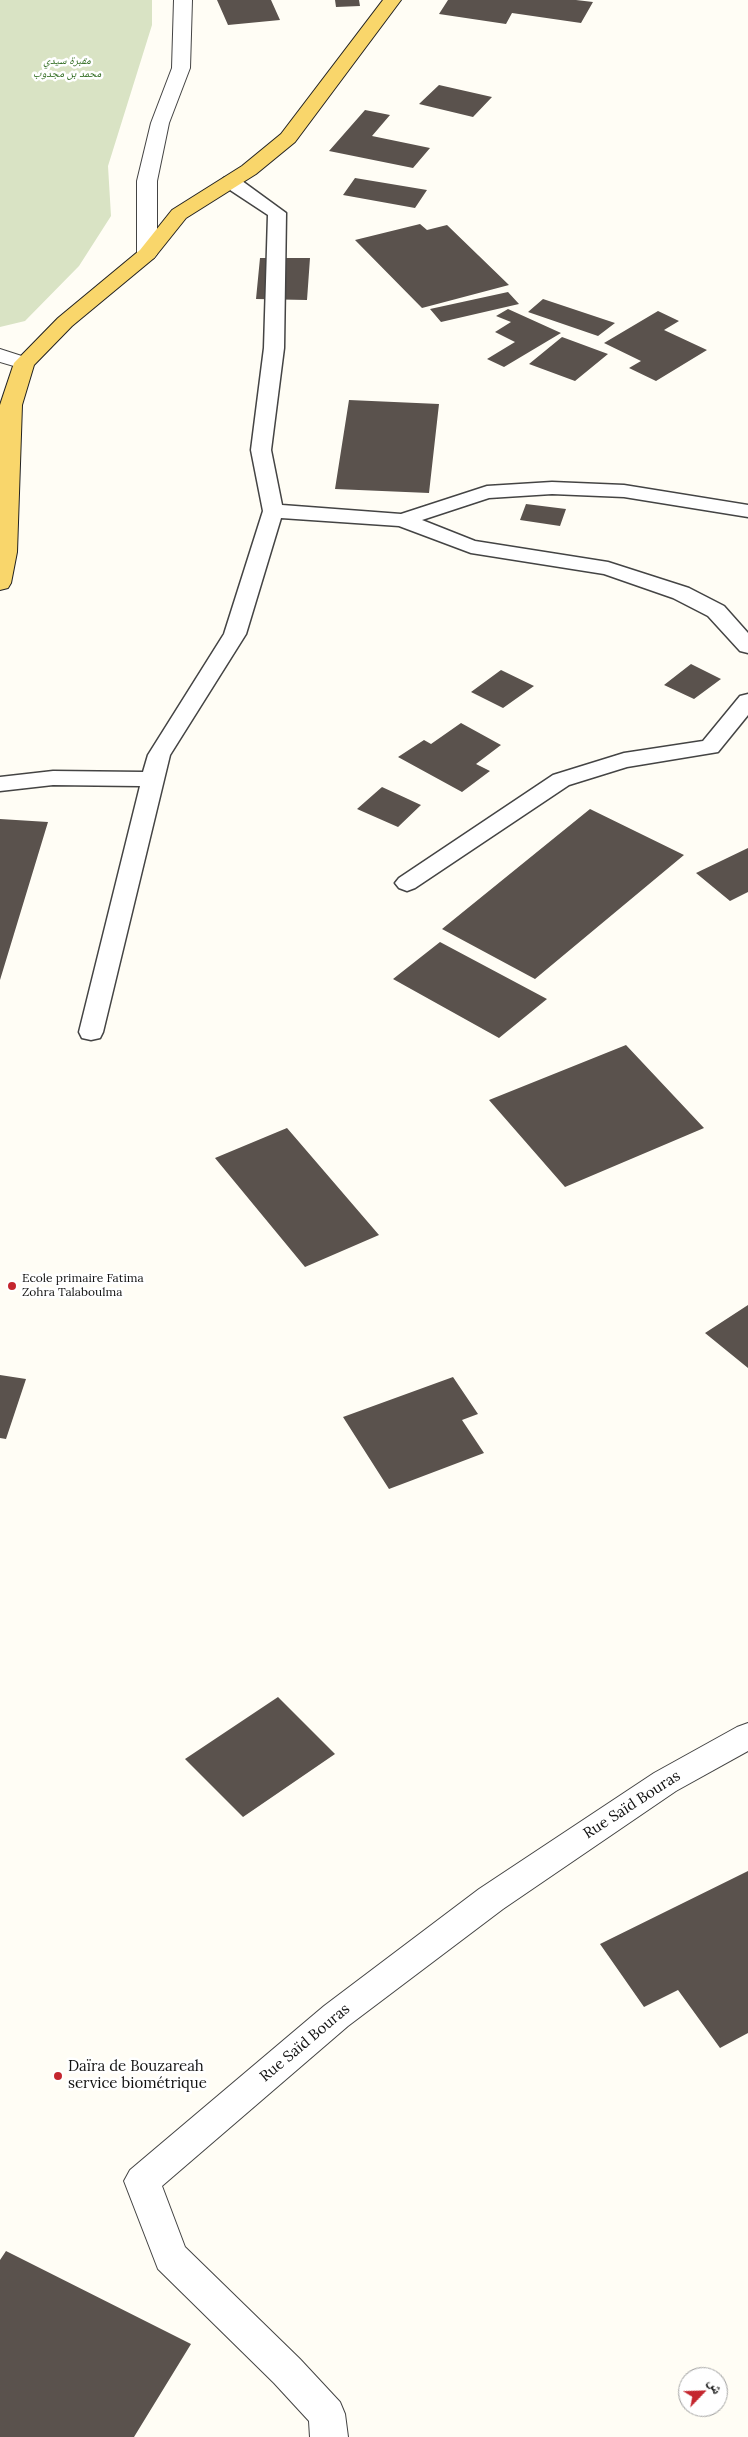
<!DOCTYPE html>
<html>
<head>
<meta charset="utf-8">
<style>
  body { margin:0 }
  #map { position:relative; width:748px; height:2437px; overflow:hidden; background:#fffdf5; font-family:Lora,"Noto Naskh Arabic",serif }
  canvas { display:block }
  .north { position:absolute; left:678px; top:2367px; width:50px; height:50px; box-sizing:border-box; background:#fff; border:1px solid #a0a0a0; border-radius:50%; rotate:66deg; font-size:14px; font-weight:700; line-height:20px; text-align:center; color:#111 }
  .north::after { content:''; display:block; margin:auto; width:18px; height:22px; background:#c4262e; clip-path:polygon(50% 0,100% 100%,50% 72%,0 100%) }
</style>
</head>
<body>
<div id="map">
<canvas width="748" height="2437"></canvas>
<div class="north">ش</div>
</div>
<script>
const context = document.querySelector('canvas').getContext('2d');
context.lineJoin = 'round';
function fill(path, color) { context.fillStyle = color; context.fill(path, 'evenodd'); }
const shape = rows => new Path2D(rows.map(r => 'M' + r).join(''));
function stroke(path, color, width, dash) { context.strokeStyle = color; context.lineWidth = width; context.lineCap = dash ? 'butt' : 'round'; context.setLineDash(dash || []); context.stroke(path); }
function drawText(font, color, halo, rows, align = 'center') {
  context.font = font + ' Lora,"Noto Naskh Arabic",serif'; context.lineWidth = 5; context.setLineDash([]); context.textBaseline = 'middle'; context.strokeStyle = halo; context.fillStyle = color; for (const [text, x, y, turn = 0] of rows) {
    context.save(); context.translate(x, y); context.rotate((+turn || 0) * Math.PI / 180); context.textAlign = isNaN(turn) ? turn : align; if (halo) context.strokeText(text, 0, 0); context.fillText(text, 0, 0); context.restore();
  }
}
fill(shape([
  [0,0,152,0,152,25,108,166,111,216,79,266,25,321,0,327]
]), '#d9e3c4');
fill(shape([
  [217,0,271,0,280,20,228,25],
  [335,0,359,0,360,6,336,7],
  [448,0,576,0,593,2,581,23,512,13,506,24,439,14],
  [439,85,492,97,473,117,419,104],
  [365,110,390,115,372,136,430,148,413,168,329,151],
  [355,178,427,190,415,208,343,195],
  [420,224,427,230,447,225,509,285,422,308,355,240],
  [260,258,310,258,307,300,256,299],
  [508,292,519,304,441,322,430,309],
  [543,299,615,323,598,336,528,312],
  [508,309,561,333,504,367,487,359,515,342,495,332,511,322,496,316],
  [658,311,679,321,664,330,707,350,656,381,629,368,641,361,604,343],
  [562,337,608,354,575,381,529,364],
  [349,400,439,404,429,493,335,489],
  [526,504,566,509,560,526,520,520],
  [691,664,721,679,694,699,664,685],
  [501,670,534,686,503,708,471,692],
  [461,723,501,745,476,764,490,771,462,792,398,757,424,740,431,744],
  [382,787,421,805,398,827,357,809],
  [590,809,684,855,535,979,442,929],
  [0,819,48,822,0,980],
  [748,848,748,892,730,901,696,873],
  [440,942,547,999,499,1038,393,979],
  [626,1045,704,1128,565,1187,489,1100],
  [287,1128,379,1235,305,1267,215,1158],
  [748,1305,748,1368,705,1333],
  [0,1375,26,1379,6,1439,0,1438],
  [453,1377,478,1414,462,1420,484,1453,389,1489,343,1417],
  [278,1697,335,1754,243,1817,185,1759],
  [748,1871,748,2033,720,2048,678,1990,644,2007,600,1944],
  [6,2251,191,2344,134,2437,0,2437,0,2260]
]), '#5a524d');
const lane = shape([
  [231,176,238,178,286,213,284,348,271,450,282,505,401,514,487,486,552,482,624,485,748,505,748,517,624,497,552,494,489,498,422,520,475,541,608,562,689,588,724,606,748,633,748,653,740,651,708,616,673,598,604,574,471,553,399,526,281,518,246,634,170,755,103,1032,100,1038,91,1040,82,1038,79,1032,140,786,53,785,0,791,0,777,53,771,143,772,148,755,224,634,263,511,251,450,264,348,268,215,224,186,222,182,224,178,231,176],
  [748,694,748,715,718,752,627,767,569,785,415,888,407,891,399,888,395,883,399,878,553,775,624,753,703,741,740,696,748,694]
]);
const street = shape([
  [174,0,192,0,190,68,169,123,157,181,157,254,154,258,147,260,140,258,137,254,137,181,151,123,172,68,174,0],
  [0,349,31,359,34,363,31,367,24,369,0,362,0,349],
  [748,1723,748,1751,676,1791,503,1909,348,2026,162,2186,185,2247,300,2359,340,2402,345,2414,348,2437,310,2437,309,2421,274,2383,158,2269,124,2181,130,2170,324,2006,479,1889,654,1773,737,1727,748,1723]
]);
const primary = shape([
  [383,0,401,0,295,142,256,174,186,218,154,258,72,326,34,365,22,405,17,552,11,583,8,588,0,590,0,405,14,363,58,318,140,250,172,210,242,166,281,134,383,0]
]);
stroke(lane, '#444', 3);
stroke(street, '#444', 2);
stroke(primary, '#222', 2);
fill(lane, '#fff');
fill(street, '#fff');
fill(primary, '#f9d66b');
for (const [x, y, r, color] of [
  [12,1286,5,"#c4262e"],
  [58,2076,5,"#c4262e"]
]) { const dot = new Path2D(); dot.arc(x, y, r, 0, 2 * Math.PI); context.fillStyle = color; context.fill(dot); stroke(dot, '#fff', 2); }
drawText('italic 11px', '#2f6b1f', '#fff', [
  ["مقبرة سيدي",67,61],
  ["محمد بن مجدوب",67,74]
]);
drawText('12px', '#111', '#fff', [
  ["Ecole primaire Fatima",22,1279],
  ["Zohra Talaboulma",22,1293]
], 'left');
drawText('15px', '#111', '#fff', [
  ["Rue Saïd Bouras",632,1805,-33],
  ["Rue Saïd Bouras",305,2043,-40]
]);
drawText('15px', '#111', '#fff', [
  ["Daïra de Bouzareah",68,2067],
  ["service biométrique",68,2084]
], 'left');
</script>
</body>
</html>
